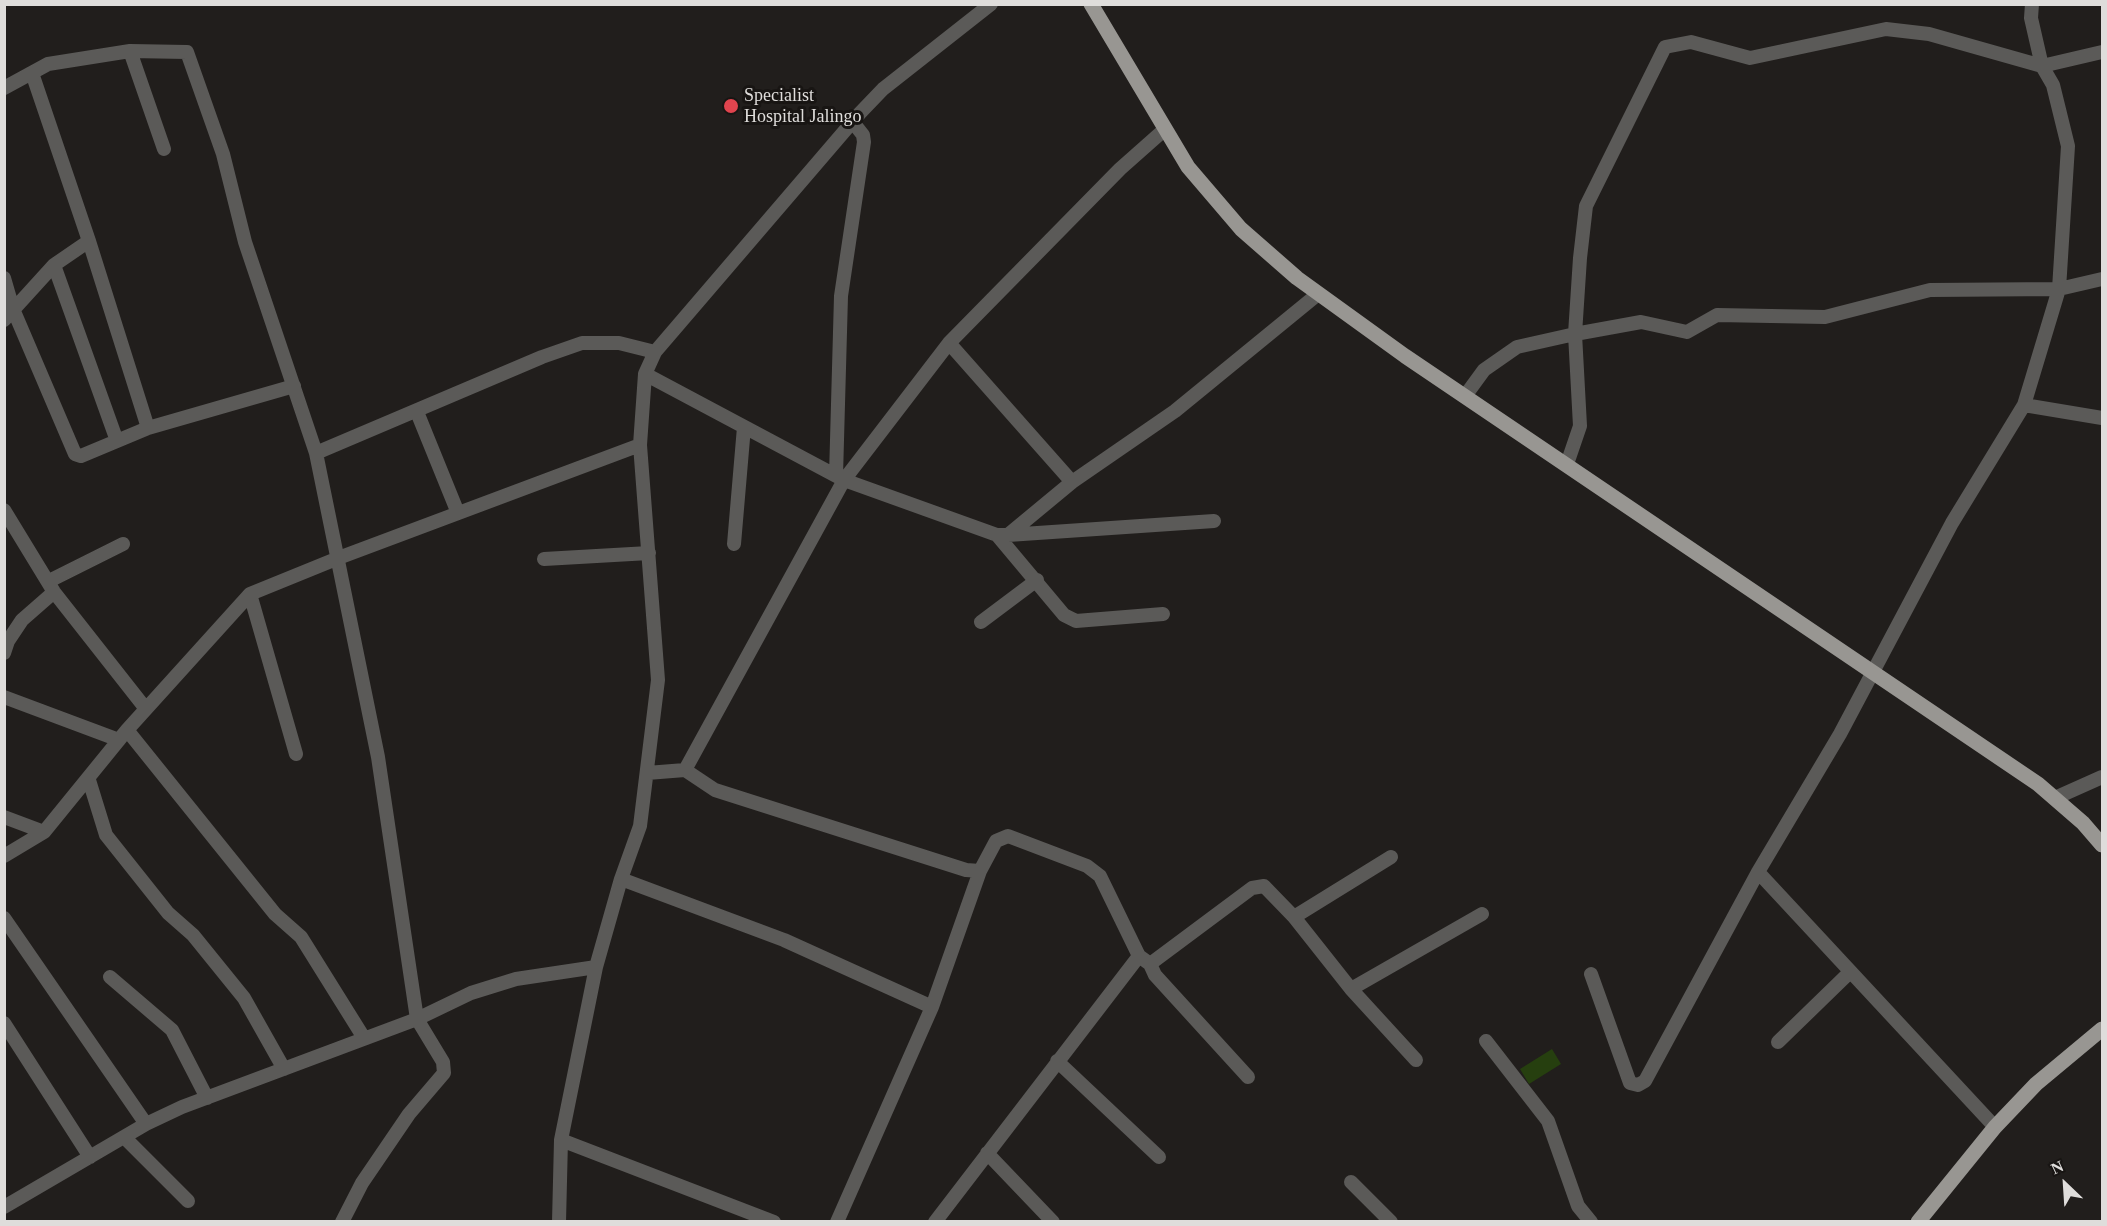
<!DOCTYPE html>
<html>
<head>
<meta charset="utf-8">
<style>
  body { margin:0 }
  #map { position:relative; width:2107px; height:1226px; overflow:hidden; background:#211e1c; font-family:"Times New Roman",serif }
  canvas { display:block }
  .frame { position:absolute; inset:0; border:6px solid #dfdddb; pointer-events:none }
  .north { position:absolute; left:2035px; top:1154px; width:60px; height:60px; -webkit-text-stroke:4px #181513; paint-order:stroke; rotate:335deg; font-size:16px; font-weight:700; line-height:24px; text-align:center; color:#dfdddb }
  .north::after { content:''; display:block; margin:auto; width:21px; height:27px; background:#dfdddb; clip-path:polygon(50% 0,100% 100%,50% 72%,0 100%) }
</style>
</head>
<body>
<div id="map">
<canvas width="2107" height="1226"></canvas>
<div class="frame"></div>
<div class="north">N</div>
</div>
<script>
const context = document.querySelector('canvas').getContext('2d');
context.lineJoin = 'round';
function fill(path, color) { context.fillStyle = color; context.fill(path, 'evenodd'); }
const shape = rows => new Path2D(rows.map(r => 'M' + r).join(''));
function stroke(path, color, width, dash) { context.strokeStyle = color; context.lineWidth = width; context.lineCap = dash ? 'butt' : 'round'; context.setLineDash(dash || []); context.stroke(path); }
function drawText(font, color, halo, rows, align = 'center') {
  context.font = font + ' "Times New Roman",serif'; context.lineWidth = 6; context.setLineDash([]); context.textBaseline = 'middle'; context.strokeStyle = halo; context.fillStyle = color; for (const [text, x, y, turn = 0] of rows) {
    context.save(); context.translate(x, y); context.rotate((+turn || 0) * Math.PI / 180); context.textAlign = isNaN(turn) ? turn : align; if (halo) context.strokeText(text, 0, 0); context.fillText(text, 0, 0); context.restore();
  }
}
fill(shape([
  [1552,1049,1561,1064,1529,1084,1520,1069]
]), '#263f0f');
stroke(shape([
  [130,51,164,149],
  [32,73,89,241,148,428],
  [4,88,48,64,130,51,187,52,223,154,245,242,316,453,542,357,582,343,619,343,655,352],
  [54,265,117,441],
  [4,278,13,309,75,454,81,456,148,428,294,386],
  [2102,279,2059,289,2024,405,2102,418],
  [4,320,54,265,89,241],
  [949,343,1072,482],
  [645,374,844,480,997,535,1064,615,1076,621,1163,614],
  [1465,396,1484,370,1517,347,1575,334,1580,258,1586,206,1665,47,1691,42,1750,58,1886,29,1929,34,2042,66,2102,52],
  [417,412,458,513],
  [316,453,378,757,417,1019,443,1062,444,1073,409,1114,362,1183,342,1222],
  [1567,464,1580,426,1575,334,1641,322,1687,332,1717,315,1825,317,1930,290,2059,289,2068,146,2053,85,2042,66,2031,18,2032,4],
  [836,476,841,296,864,142,863,135,852,121],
  [4,510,54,592,146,709],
  [997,535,1008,535,1072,482,1175,411,1318,294],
  [1008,535,1214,521],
  [734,544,744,427],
  [544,559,649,553],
  [49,581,123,544],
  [250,594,296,754],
  [981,622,1037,580],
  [4,653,8,641,22,620,54,592],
  [4,697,119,740],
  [127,730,275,914,301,937,364,1038],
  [685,770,844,480,949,343,1120,169,1164,130],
  [647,773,685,770,715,790,966,870,980,871,996,841,1008,836,1087,866,1100,876,1139,956],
  [89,780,106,835,168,913,193,935,244,998,284,1069],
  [2055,798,2102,777],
  [4,817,44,832],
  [4,856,44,832,127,730,250,594,341,557,640,445],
  [1758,872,1995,1127],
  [621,879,784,940,932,1007,837,1222],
  [1294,917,1391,857],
  [4,918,146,1124],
  [1150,964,1155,975,1248,1077],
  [1591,974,1630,1083,1638,1085,1645,1081,1758,872,1840,734,1952,523,2024,405],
  [110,977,172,1030,207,1098],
  [1351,989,1482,914],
  [932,1007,980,871],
  [4,1023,90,1157],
  [1486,1041,1548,1121,1578,1206,1591,1222],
  [1778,1042,1849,973],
  [1057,1061,1159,1157],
  [124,1137,188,1201],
  [561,1140,774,1222],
  [987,1153,1053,1222],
  [1351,1182,1391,1222],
  [4,1207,146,1124,182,1107,417,1019,471,993,516,979,596,967],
  [559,1222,561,1140,596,967,621,879,640,826,658,680,640,445,645,374,655,352,860,113,883,89,991,4],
  [935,1222,1139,956,1150,964,1252,888,1264,886,1294,917,1351,989,1416,1060]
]), '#5b5a58', 14);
stroke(shape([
  [1091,4,1188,167,1241,229,1297,278,1405,356,2038,784,2083,823,2102,845],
  [1918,1222,1995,1127,2036,1084,2102,1029]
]), '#989692', 15);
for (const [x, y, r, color] of [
  [731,106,8,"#e0444e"]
]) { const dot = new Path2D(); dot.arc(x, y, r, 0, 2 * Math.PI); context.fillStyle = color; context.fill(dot); stroke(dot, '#181513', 2); }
drawText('18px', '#dfdddb', '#181513', [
  ["Specialist",744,96],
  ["Hospital Jalingo",744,117]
], 'left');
</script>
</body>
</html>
